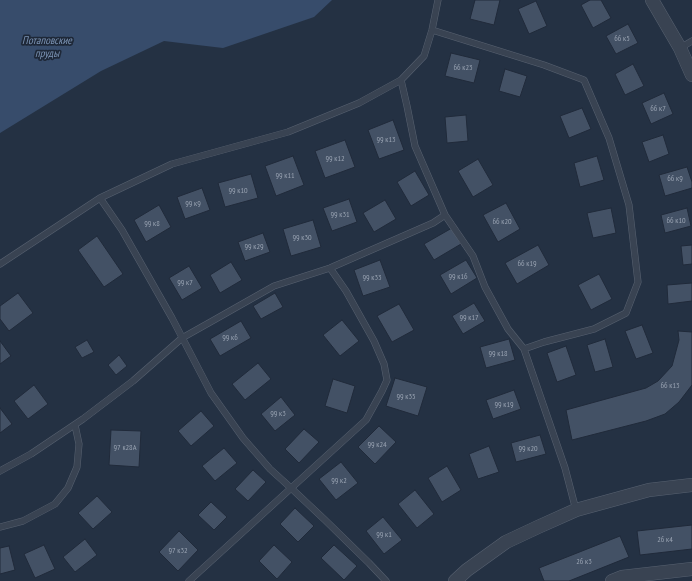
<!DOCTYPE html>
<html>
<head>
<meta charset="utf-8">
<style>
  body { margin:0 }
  canvas { display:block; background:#243143 }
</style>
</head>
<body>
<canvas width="692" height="581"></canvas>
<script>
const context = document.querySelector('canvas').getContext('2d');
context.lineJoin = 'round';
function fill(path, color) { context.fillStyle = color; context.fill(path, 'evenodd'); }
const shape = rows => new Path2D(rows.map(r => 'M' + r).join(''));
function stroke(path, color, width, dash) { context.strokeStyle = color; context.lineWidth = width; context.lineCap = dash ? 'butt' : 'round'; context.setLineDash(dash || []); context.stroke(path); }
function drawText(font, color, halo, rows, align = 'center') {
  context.font = font + ' "PT Sans Narrow",sans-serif'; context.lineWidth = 3.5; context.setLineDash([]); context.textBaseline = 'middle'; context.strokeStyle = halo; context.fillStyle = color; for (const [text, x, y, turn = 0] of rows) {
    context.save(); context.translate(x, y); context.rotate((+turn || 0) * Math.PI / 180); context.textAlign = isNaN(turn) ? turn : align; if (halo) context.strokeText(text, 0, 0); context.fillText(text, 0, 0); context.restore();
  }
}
fill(shape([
  [0,0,332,0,314,17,223,48,164,41,101,71,0,133]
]), '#374c6b');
const building = shape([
  [475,0,500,0,494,25,470,19,475,0],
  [590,0,601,0,611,18,593,28,581,5,590,0],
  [536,1,547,26,529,34,518,9,536,1],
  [628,24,638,43,616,54,606,36,628,24],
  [451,53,480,60,474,83,445,76,451,53],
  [633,64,644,86,625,95,615,74,633,64],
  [505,69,527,76,520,97,499,91,505,69],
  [664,93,673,114,651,124,642,103,664,93],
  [582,108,591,129,569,138,560,116,582,108],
  [466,115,468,141,447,143,445,117,466,115],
  [393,120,404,150,379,159,368,130,393,120],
  [663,135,669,154,649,162,642,142,663,135],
  [345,140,355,167,325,178,315,151,345,140],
  [293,156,304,185,276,196,265,166,293,156],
  [597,156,604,180,580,187,574,163,597,156],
  [478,159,493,185,473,197,458,171,478,159],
  [687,167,692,182,692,188,665,196,659,175,687,167],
  [415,171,429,195,411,206,397,182,415,171],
  [251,174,258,198,225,207,218,183,251,174],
  [202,188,210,210,185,219,177,197,202,188],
  [349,199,357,222,332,231,323,208,349,199],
  [385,200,396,219,374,232,363,213,385,200],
  [506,203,520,229,498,242,483,215,506,203],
  [159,205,171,227,146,242,134,220,159,205],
  [611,208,616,233,593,238,587,213,611,208],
  [687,208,691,226,665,233,661,215,687,208],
  [313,220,321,247,291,256,283,229,313,220],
  [452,228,461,244,434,260,424,244,452,228],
  [263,233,270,252,245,261,238,242,263,233],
  [97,236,123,274,104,287,78,250,97,236],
  [538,245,549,265,517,284,505,263,538,245],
  [692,245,692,264,683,265,681,246,692,245],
  [380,260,390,287,363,296,354,270,380,260],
  [466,260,477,278,451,294,440,275,466,260],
  [231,262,242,280,220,293,210,275,231,262],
  [189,266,202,288,182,300,169,278,189,266],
  [599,274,612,299,591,310,578,285,599,274],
  [692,283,692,301,668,304,667,285,692,283],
  [18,293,33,313,9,331,0,319,0,306,18,293],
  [275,293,283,307,261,319,253,306,275,293],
  [474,303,485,321,463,334,452,316,474,303],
  [399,304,414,330,392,342,377,316,399,304],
  [342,320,359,341,340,356,323,335,342,320],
  [241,321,251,338,220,356,210,339,241,321],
  [642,325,653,353,636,359,625,331,642,325],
  [678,331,692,332,692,385,679,402,665,414,646,421,572,440,566,410,646,388,658,381,672,366,679,340,678,331],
  [509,339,515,360,486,368,480,347,509,339],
  [605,339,613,367,595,372,587,345,605,339],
  [87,340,94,352,82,358,75,347,87,340],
  [0,341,11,356,0,364,0,341],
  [566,346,576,375,557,382,547,353,566,346],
  [119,355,127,366,116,375,108,365,119,355],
  [258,363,271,379,245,400,232,384,258,363],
  [395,378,427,387,418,416,386,406,395,378],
  [333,379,355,386,347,413,325,406,333,379],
  [34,385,48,404,28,419,14,401,34,385],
  [514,390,521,409,493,419,486,400,514,390],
  [281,397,295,415,275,431,261,414,281,397],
  [0,408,12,424,0,433,0,408],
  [201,411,214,426,191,446,178,431,201,411],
  [379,426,396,442,375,464,358,447,379,426],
  [304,429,319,442,299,463,285,449,304,429],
  [111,430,141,431,139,467,109,465,111,430],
  [540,435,546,454,516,462,511,443,540,435],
  [489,446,499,472,478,479,469,454,489,446],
  [224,448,237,463,215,481,202,466,224,448],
  [341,462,358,483,336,500,319,479,341,462],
  [447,466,461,490,442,502,428,478,447,466],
  [253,470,266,482,248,501,235,489,253,470],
  [415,490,434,514,417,528,398,504,415,490],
  [97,496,112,512,93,529,78,513,97,496],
  [211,502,227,517,214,530,198,515,211,502],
  [295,508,314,526,298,542,280,524,295,508],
  [383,517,402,540,384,554,366,531,383,517],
  [692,525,692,549,640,555,637,531,692,525],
  [179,531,198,550,178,571,159,552,179,531],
  [620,536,629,557,569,581,544,581,539,568,620,536],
  [85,539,97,555,75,572,63,557,85,539],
  [44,545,55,569,35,578,24,554,44,545],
  [274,545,292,562,277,579,259,561,274,545],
  [334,545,357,566,344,580,321,558,334,545],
  [9,546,15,570,0,574,0,548,9,546]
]);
fill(building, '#435165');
stroke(building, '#202a3a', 1);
const lane = shape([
  [432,30,544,65,584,80,609,138,629,205,638,282,626,313,594,329,544,342,524,349],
  [680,48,692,41],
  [401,80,407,106,415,146,445,215,473,256,485,287,508,329,524,349,565,468,576,510],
  [100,198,122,230,172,318,211,393,243,438,270,469,291,488,325,520,369,563,386,581],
  [0,264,100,198,172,164,288,132,359,103,401,80,424,56,432,30,438,0],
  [0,471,31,454,83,419,133,381,182,338,214,320,274,286,330,268,433,223,445,215],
  [0,527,23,521,55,504,68,488,77,467,79,444,75,425],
  [189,581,366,420,382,391,387,380,384,364,374,341,346,291,330,268]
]);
const street = shape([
  [652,0,680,48,692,75],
  [455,581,467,570,506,542,538,527,576,510,649,490,692,485],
  [612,581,622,577,692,569]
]);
stroke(lane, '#576170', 7);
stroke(street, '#576170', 14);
stroke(lane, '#394352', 6);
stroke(street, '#394352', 13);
drawText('8px', '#99a3b2', null, [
  ["66 к5",622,39],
  ["66 к23",463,68],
  ["66 к7",658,109],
  ["99 к13",386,140],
  ["99 к12",335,159],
  ["99 к11",285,176],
  ["66 к9",675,179],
  ["99 к10",238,191],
  ["99 к9",193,204],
  ["99 к31",340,215],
  ["66 к10",676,221],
  ["66 к20",502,222],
  ["99 к8",152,224],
  ["99 к30",302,238],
  ["99 к29",254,247],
  ["66 к19",527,264],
  ["99 к16",458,277],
  ["99 к33",372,278],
  ["99 к7",185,283],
  ["99 к17",469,318],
  ["99 к6",230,338],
  ["99 к18",498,354],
  ["66 к13",670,386],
  ["99 к35",406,397],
  ["99 к19",504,405],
  ["99 к3",278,414],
  ["99 к24",377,445],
  ["97 к28А",125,448],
  ["99 к20",528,449],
  ["99 к2",339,481],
  ["99 к1",384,535],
  ["26 к4",665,540],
  ["97 к32",178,551],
  ["26 к3",584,562]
]);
drawText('italic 11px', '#7c94b5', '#1e2838', [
  ["Потаповские",47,41],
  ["пруды",47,54]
]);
</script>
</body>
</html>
